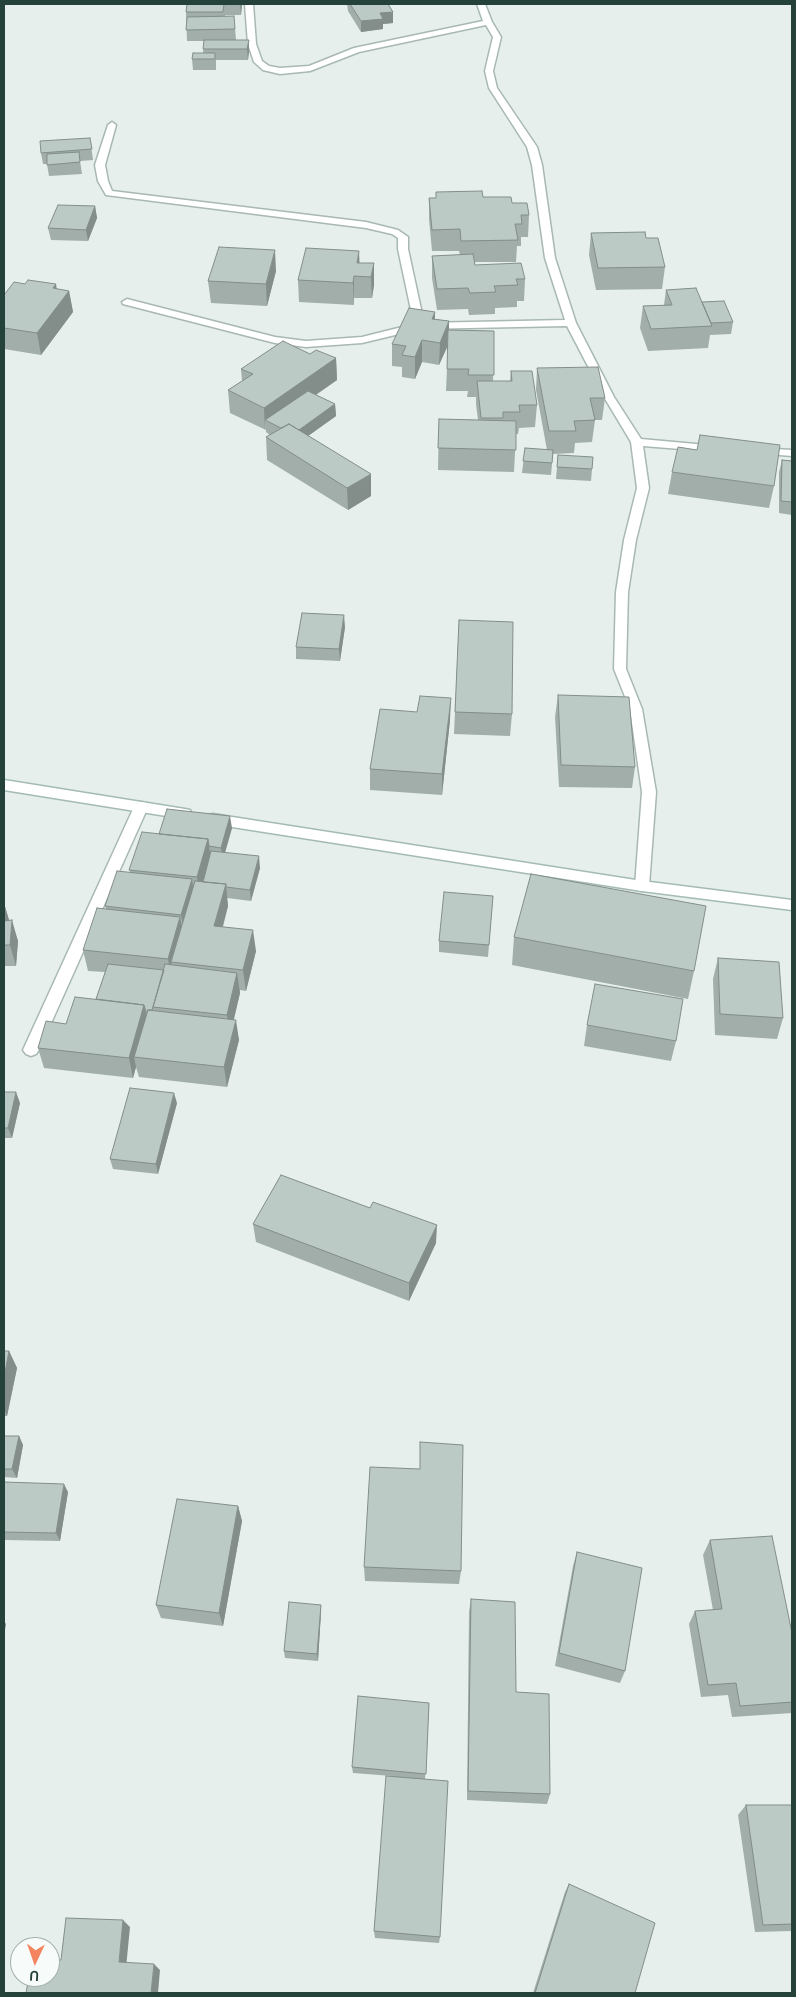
<!DOCTYPE html>
<html>
<head>
<meta charset="utf-8">
<style>
  body { margin:0 }
  #map { position:relative; width:796px; height:1997px; overflow:hidden; background:#e6efeb; font-family:"DM Sans",sans-serif }
  canvas { display:block }
  .frame { position:absolute; inset:0; border:5px solid #24423a; pointer-events:none }
  .north { position:absolute; left:10px; top:1937px; width:50px; height:50px; box-sizing:border-box; background:#f7fbf9; border:1px solid #a3b1ad; border-radius:50%; rotate:183deg; font-size:14px; font-weight:700; line-height:20px; text-align:center; color:#24423a }
  .north::after { content:''; display:block; margin:auto; width:18px; height:22px; background:#f4845f; clip-path:polygon(50% 0,100% 100%,50% 72%,0 100%) }
</style>
</head>
<body>
<div id="map">
<canvas width="796" height="1997"></canvas>
<div class="frame"></div>
<div class="north">U</div>
</div>
<script>
const context = document.querySelector('canvas').getContext('2d');
context.lineJoin = 'round';
const shape = rows => new Path2D(rows.map(r => 'M' + r).join(''));
function stroke(path, color, width, dash) { context.strokeStyle = color; context.lineWidth = width; context.lineCap = dash ? 'butt' : 'round'; context.setLineDash(dash || []); context.stroke(path); }
function fill(path, color) { context.fillStyle = color; context.fill(path, 'evenodd'); }
const street = shape([
  [245,4,253,4,256,44,262,61,269,66,280,68,309,66,354,48,483,21,477,4,485,4,492,22,501,37,493,71,497,88,537,147,542,165,555,258,576,323,614,397,641,439,718,446,724,449,718,452,643,446,649,488,636,540,628,592,626,669,642,709,656,792,649,886,647,890,642,891,637,890,635,886,642,792,630,709,614,669,616,592,624,540,637,488,631,442,604,397,567,326,420,329,362,343,306,347,275,343,123,304,122,302,127,299,275,337,306,341,362,337,414,324,398,249,398,238,392,234,366,228,106,195,98,181,95,165,108,125,112,122,116,125,105,165,108,181,112,191,366,222,398,230,408,237,408,249,424,323,565,320,545,258,532,165,527,147,489,88,485,71,493,37,486,25,359,52,310,71,280,74,263,70,254,62,248,44,245,4],
  [758,448,792,450,792,456,754,453,752,451,754,449,758,448],
  [141,802,146,803,148,807,39,1050,36,1054,31,1056,26,1054,23,1050,134,807,136,803,141,802]
]);
const secondary = shape([
  [4,780,185,809,190,810,192,814,190,818,185,819,4,790,4,780],
  [213,814,642,881,792,900,792,910,642,891,213,824,208,823,206,819,208,815,213,814]
]);
stroke(street, '#a8b8b2', 3);
stroke(secondary, '#a4bbb3', 3);
fill(street, '#fff');
fill(secondary, '#fff');
fill(shape([
  [188,4,242,4,241,15,225,15,225,16,234,16,236,40,249,40,249,51,248,60,216,60,216,70,193,70,192,59,203,53,204,41,187,41,186,12],
  [347,4,388,4,393,23,383,24,383,29,361,32,348,11],
  [90,138,93,160,80,161,82,174,49,176,47,164,43,164,41,153],
  [436,192,483,197,512,203,529,215,528,237,521,237,521,246,517,246,516,262,475,262,475,265,525,279,524,301,517,301,517,307,495,308,495,314,469,315,468,309,437,310,432,278,432,256,460,255,459,251,432,251,429,219,429,198,436,198],
  [95,206,97,218,88,241,51,240,48,228],
  [591,233,646,238,665,267,662,289,596,290,589,255],
  [360,263,374,263,374,285,372,298,354,298,354,305,299,302,298,280],
  [276,271,267,306,211,303,208,281],
  [25,284,56,284,56,289,69,291,73,312,41,355,4,349,4,295],
  [666,290,702,302,733,322,731,334,710,335,708,348,648,351,640,328,643,306,664,305],
  [435,312,435,319,449,321,449,330,494,331,493,381,510,381,511,371,537,405,535,427,519,428,518,434,516,434,514,472,438,470,439,419,478,420,476,404,476,397,467,397,468,391,446,391,448,345,439,365,422,362,415,379,402,377,402,367,392,366,392,344],
  [310,354,336,358,337,380,316,395,335,404,336,416,308,436,371,496,348,510,267,460,266,437,270,435,266,432,266,430,230,413,228,390,242,381,241,369],
  [537,368,605,398,602,420,595,420,592,442,575,443,574,453,553,454,551,475,522,473,525,448,547,450,536,390],
  [558,455,592,469,591,481,556,479],
  [782,460,792,461,792,515,779,513,779,472],
  [672,472,774,486,769,508,668,494],
  [459,620,512,714,510,736,454,734],
  [345,627,340,661,296,659,296,647],
  [558,695,635,767,632,788,559,787,555,717],
  [417,712,450,720,442,795,370,790,370,769],
  [232,828,225,853,260,868,251,901,227,898,228,906,223,927,256,951,246,991,240,990,240,993,234,1019,239,1040,227,1087,139,1077,136,1067,133,1078,44,1068,38,1048,96,999,105,972,88,971,83,950,106,909,105,906,130,872,129,870,159,834],
  [493,896,488,957,439,952,439,941],
  [4,903,9,920,18,941,16,966,4,966],
  [514,937,694,971,688,999,512,965],
  [718,958,783,1018,777,1039,715,1035,713,979],
  [587,1025,676,1041,671,1061,584,1046],
  [4,1092,20,1103,12,1138,4,1138],
  [177,1103,158,1174,113,1169,110,1159],
  [253,1224,436,1243,409,1301,256,1242],
  [4,1351,9,1351,17,1368,7,1416,4,1416],
  [4,1436,19,1436,23,1445,17,1478,4,1477],
  [419,1469,461,1571,459,1584,365,1581,364,1567],
  [4,1482,68,1492,60,1541,4,1540],
  [238,1506,242,1521,223,1626,161,1618,156,1605],
  [710,1540,792,1633,792,1713,732,1717,728,1695,701,1697,689,1624,695,1611,713,1610,703,1555],
  [577,1552,625,1671,620,1683,555,1666,573,1566],
  [471,1599,516,1692,550,1794,547,1804,467,1800,469,1612],
  [321,1605,321,1612,318,1661,285,1658,284,1651],
  [429,1703,425,1779,440,1937,439,1943,375,1938,374,1931,392,1776,353,1773,352,1767],
  [746,1805,792,1805,792,1931,755,1932,738,1815],
  [569,1884,635,1993,533,1993,565,1892]
]), '#a1aea9');
fill(shape([
  [240,4,242,4,241,15],
  [393,12,393,23,383,24,383,29,361,32,361,21,380,13],
  [249,40,249,51,248,60,247,49],
  [95,206,97,218,88,241,86,230],
  [275,250,276,271,267,306,266,284],
  [359,251,360,272,357,263],
  [374,263,374,285,372,298,371,277],
  [354,276,354,305,353,283],
  [56,284,59,304,69,291,73,312,41,355,37,333,53,288],
  [435,312,435,334,432,319],
  [449,321,449,343,439,365,440,343],
  [422,340,422,362,415,379,415,357],
  [336,358,337,380,273,424,265,420,265,430,264,408],
  [335,404,336,416,294,446,293,434],
  [371,474,371,496,348,510,347,488],
  [344,615,345,627,340,661,339,649],
  [451,698,450,720,442,795,442,774],
  [230,816,232,828,223,859,221,848],
  [208,839,211,860,200,898,197,877],
  [259,856,260,868,251,901,250,890],
  [192,879,195,900,185,936,181,915],
  [226,884,228,906,217,947,214,926],
  [4,903,9,920,4,933],
  [180,917,184,938,171,962,173,975,172,980,168,959],
  [12,920,18,941,16,966,10,945],
  [253,930,256,951,246,991,243,970],
  [237,973,240,993,230,1035,227,1015],
  [144,1005,149,1026,134,1057,136,1067,133,1078,129,1058],
  [236,1020,239,1040,227,1087,224,1067],
  [16,1092,20,1103,12,1138,8,1128],
  [174,1093,177,1103,158,1174,156,1164],
  [437,1225,436,1243,409,1301,409,1283],
  [9,1351,17,1368,7,1416,4,1409,4,1378],
  [19,1436,23,1445,17,1478,12,1469],
  [64,1484,68,1492,60,1541,56,1533],
  [238,1506,242,1521,223,1626,219,1613],
  [321,1605,321,1612,318,1661,317,1654],
  [4,1621,6,1624,4,1636],
  [123,1920,130,1927,126,1968,119,1962],
  [154,1964,160,1970,158,1993,151,1993]
]), '#838d89');
const building = shape([
  [187,4,240,4,224,4,223,12,186,12,187,4],
  [350,4,388,4,393,12,380,13,383,19,361,21,350,4],
  [234,16,235,29,186,30,187,17,234,16],
  [204,40,249,40,247,49,203,49,204,40],
  [193,53,215,53,215,59,192,59,193,53],
  [90,138,92,149,41,153,40,141,90,138],
  [79,152,80,162,47,165,47,154,79,152],
  [482,191,483,197,511,197,512,203,527,203,529,215,521,215,522,224,515,224,518,240,461,241,460,229,432,230,429,198,436,198,436,192,482,191],
  [58,205,95,206,86,230,48,228,58,205],
  [645,232,646,238,658,238,665,267,598,268,591,233,645,232],
  [219,247,275,250,266,284,208,281,219,247],
  [306,248,359,251,357,263,374,263,371,277,354,276,353,283,298,280,306,248],
  [473,254,475,265,521,263,525,279,516,279,518,285,494,286,496,292,470,293,468,288,437,289,432,256,473,254],
  [28,280,56,284,53,288,69,291,37,333,4,328,4,295,14,282,25,284,28,280],
  [696,288,712,326,651,329,643,306,672,305,666,290,696,288],
  [724,301,733,322,711,323,702,302,724,301],
  [409,308,435,312,432,319,449,321,440,343,422,340,415,357,402,355,406,346,392,344,409,308],
  [448,330,494,331,494,375,468,375,469,369,447,369,448,330],
  [283,341,310,354,316,350,336,358,264,408,228,390,253,374,241,369,283,341],
  [598,367,605,398,590,398,595,420,574,421,576,431,549,431,537,368,598,367],
  [511,371,532,371,537,405,519,405,520,412,503,412,503,418,481,418,477,381,512,381,511,371],
  [308,391,335,404,299,430,289,424,281,428,265,420,308,391],
  [439,419,516,421,516,450,438,448,439,419],
  [289,424,371,474,347,488,266,437,289,424],
  [700,435,780,445,774,486,672,472,678,447,697,450,700,435],
  [525,448,553,450,552,463,523,461,525,448],
  [558,455,593,457,592,469,557,467,558,455],
  [782,460,792,461,792,502,781,501,782,460],
  [302,613,344,615,339,649,296,647,302,613],
  [459,620,513,622,512,714,455,712,459,620],
  [558,695,629,697,635,767,561,765,558,695],
  [420,696,451,698,442,774,370,769,380,709,417,712,420,696],
  [167,809,230,816,221,848,209,846,208,839,159,834,167,809],
  [142,832,208,839,197,877,129,870,142,832],
  [211,851,259,856,250,890,226,887,226,884,203,882,211,851],
  [117,871,192,879,181,915,105,906,117,871],
  [531,874,706,906,694,971,514,937,531,874],
  [195,881,226,884,214,926,253,930,243,970,171,962,195,881],
  [444,892,493,896,489,945,439,941,444,892],
  [97,908,180,917,168,959,83,950,97,908],
  [12,920,10,945,4,945,4,921,12,920],
  [718,958,779,962,783,1018,720,1014,718,958],
  [108,964,164,970,152,1010,148,1010,147,1012,146,1012,144,1005,96,999,108,964],
  [165,964,237,973,227,1015,153,1007,165,964],
  [595,984,683,999,676,1041,587,1025,595,984],
  [75,997,144,1005,129,1058,38,1048,46,1021,66,1024,75,997],
  [148,1010,236,1020,224,1067,134,1057,148,1010],
  [130,1088,174,1093,156,1164,110,1159,130,1088],
  [4,1092,16,1092,8,1128,4,1128,4,1092],
  [281,1175,370,1208,373,1202,437,1225,409,1283,253,1224,281,1175],
  [4,1351,9,1351,4,1378,4,1351],
  [4,1436,19,1436,12,1469,4,1469,4,1436],
  [420,1442,463,1445,461,1571,364,1567,370,1467,420,1469,420,1442],
  [4,1482,64,1484,56,1533,4,1532,4,1482],
  [177,1499,238,1506,219,1613,156,1605,177,1499],
  [772,1536,792,1633,792,1702,740,1706,736,1683,708,1685,695,1611,722,1609,710,1540,772,1536],
  [577,1552,642,1568,625,1671,559,1653,577,1552],
  [471,1599,515,1602,516,1692,549,1694,550,1794,468,1791,471,1599],
  [289,1602,321,1605,317,1654,284,1651,289,1602],
  [358,1696,429,1703,426,1774,352,1767,358,1696],
  [386,1776,448,1781,440,1937,374,1931,386,1776],
  [746,1805,792,1805,792,1924,763,1925,746,1805],
  [569,1884,655,1923,635,1993,535,1993,569,1884],
  [66,1918,123,1920,119,1962,154,1964,151,1993,26,1993,29,1977,50,1977,50,1960,61,1960,66,1918]
]);
fill(building, '#bbcac4');
stroke(building, '#838d89', 1);
</script>
</body>
</html>
